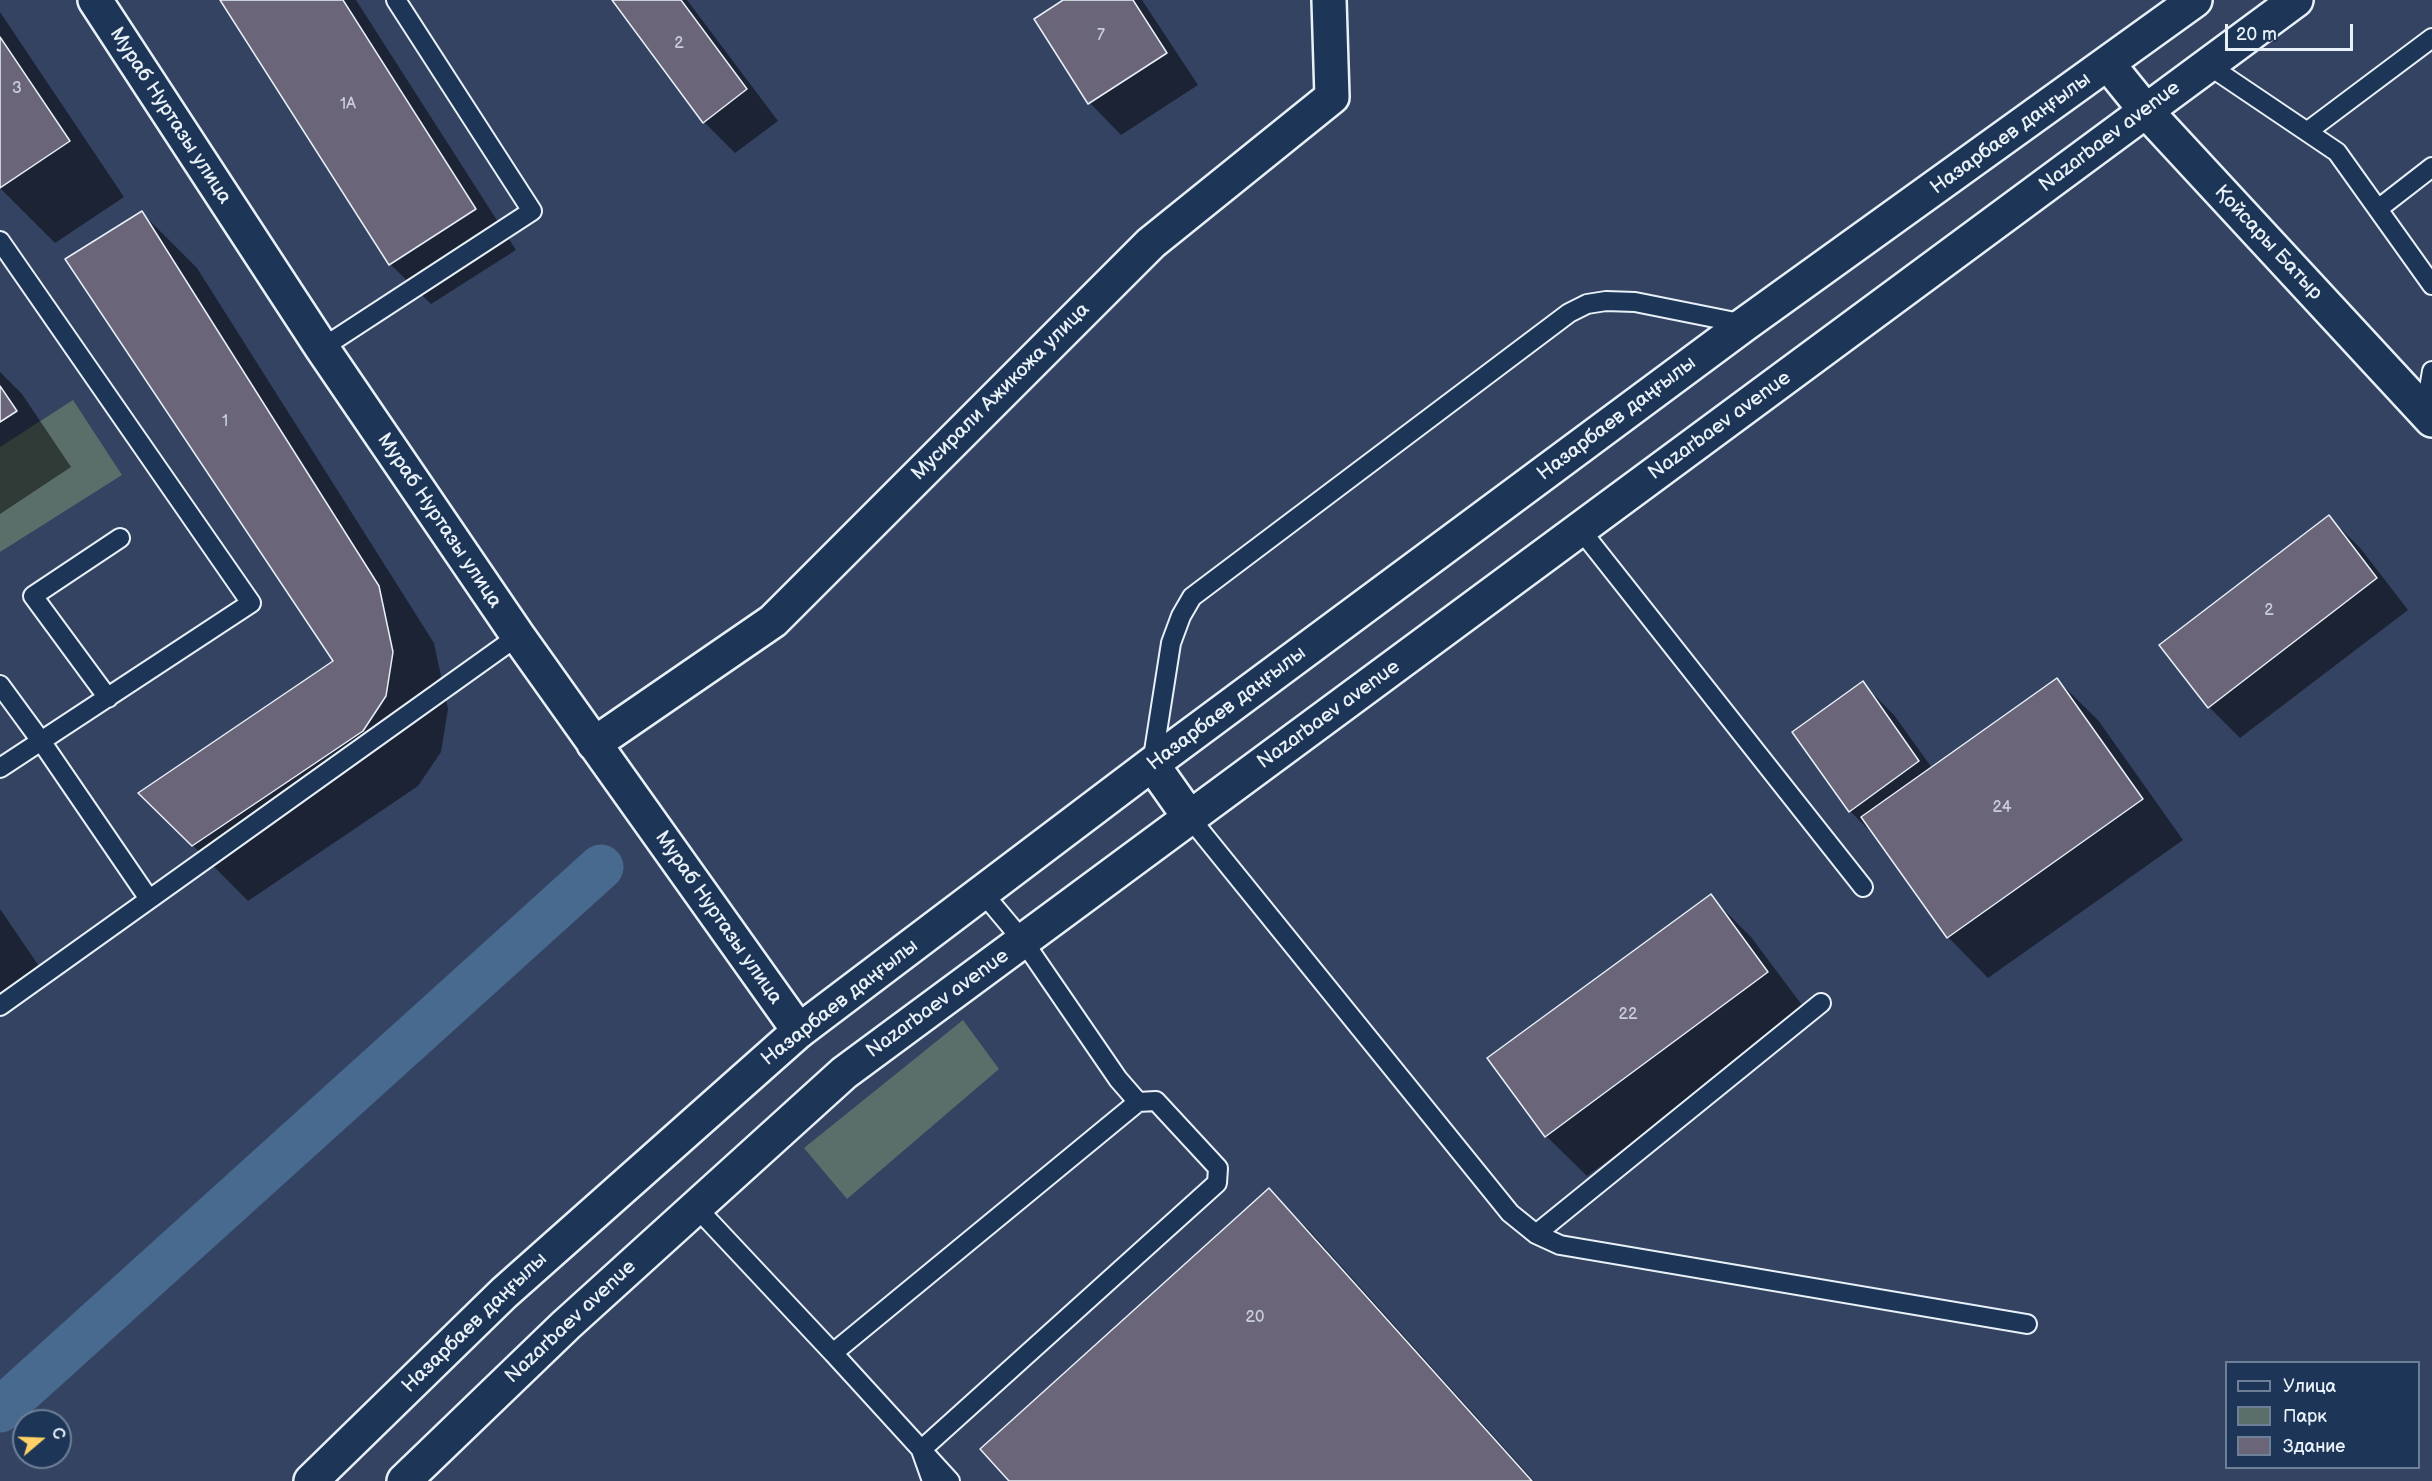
<!DOCTYPE html>
<html>
<head>
<meta charset="utf-8">
<style>
  body { margin:0 }
  #map { position:relative; width:2432px; height:1481px; overflow:hidden; background:#344362; font-family:"Balsamiq Sans",sans-serif }
  canvas { display:block }
  .legend { position:absolute; left:2225px; top:1361px; width:195px; height:108px; box-sizing:border-box; background:#1d3557; border:2px solid #6e8097; margin:0; padding:8px 10px; list-style:none; font-size:18px; color:#e8f1f8 }
  .legend li { display:flex; align-items:center; gap:12px; height:30px }
  .legend b { width:30px; border:2px solid #6e8097 }
  .north { position:absolute; left:12px; top:1409px; width:60px; height:60px; box-sizing:border-box; background:#1d3557; border:2px solid #6e8097; border-radius:50%; rotate:71deg; font-size:16px; font-weight:700; line-height:24px; text-align:center; color:#e8f1f8 }
  .north::after { content:''; display:block; margin:auto; width:21px; height:27px; background:#ffd166; clip-path:polygon(50% 0,100% 100%,50% 72%,0 100%) }
  .scale { position:absolute; left:2225px; top:24px; width:128px; height:27px; box-sizing:border-box; border:3px solid #e8f1f8; border-top:0; padding-left:8px; font-size:18px; line-height:21px; white-space:nowrap; color:#e8f1f8; -webkit-text-stroke:4px #1d3557; paint-order:stroke }
</style>
</head>
<body>
<div id="map">
<canvas width="2432" height="1481"></canvas>
<ul class="legend">
<li><b style="height:8px;background:#1d3557"></b>Улица</li>
<li><b style="height:16px;background:#5a6f6a"></b>Парк</li>
<li><b style="height:16px;background:#6b657a"></b>Здание</li>
</ul>
<div class="north">С</div>
<div class="scale">20 m</div>
</div>
<script>
const context = document.querySelector('canvas').getContext('2d');
context.lineJoin = 'round';
function fill(path, color) { context.fillStyle = color; context.fill(path, 'evenodd'); }
const shape = rows => new Path2D(rows.map(r => 'M' + r).join(''));
function stroke(path, color, width, dash) { context.strokeStyle = color; context.lineWidth = width; context.lineCap = dash ? 'butt' : 'round'; context.setLineDash(dash || []); context.stroke(path); }
function drawText(font, color, halo, rows, align = 'center') {
  context.font = font + ' "Balsamiq Sans",sans-serif'; context.lineWidth = 4.5; context.setLineDash([]); context.textBaseline = 'middle'; context.strokeStyle = halo; context.fillStyle = color; for (const [text, x, y, turn = 0] of rows) {
    context.save(); context.translate(x, y); context.rotate((+turn || 0) * Math.PI / 180); context.textAlign = isNaN(turn) ? turn : align; if (halo) context.strokeText(text, 0, 0); context.fillText(text, 0, 0); context.restore();
  }
}
fill(shape([
  [73,400,122,475,0,552,0,447],
  [963,1020,999,1069,847,1199,804,1148]
]), '#5a6f6a');
fill(shape([
  [223,0,356,0,516,250,431,304,390,264],
  [614,0,687,0,778,121,735,153,704,122],
  [1066,0,1142,0,1198,85,1121,135,1090,103,1036,19],
  [0,12,124,197,55,243,0,188],
  [142,213,197,268,434,643,448,709,441,752,418,786,248,901,141,793,335,662],
  [0,372,22,394,71,467,0,514],
  [2329,517,2361,549,2408,610,2240,738,2209,707],
  [2057,680,2098,720,2183,840,1988,978,1948,937,1879,840,1850,811,1862,683,1894,715,1932,768],
  [1710,896,1751,937,1808,1013,1587,1176,1546,1136],
  [0,909,45,975,0,1006],
  [1269,1190,1309,1230,1534,1481,1011,1481]
]), '#0007');
stroke(shape([
  [0,1410,601,867]
]), '#486a8f', 45);
const building = shape([
  [220,0,343,0,476,209,389,265,220,0],
  [612,0,681,0,747,89,703,123,612,0],
  [1063,0,1133,0,1167,53,1088,104,1034,19,1063,0],
  [0,37,70,141,0,188,0,37],
  [142,211,379,586,393,652,386,696,363,731,192,846,138,793,333,661,65,259,142,211],
  [0,386,17,411,0,422,0,386],
  [2329,515,2377,578,2208,708,2159,645,2329,515],
  [2057,678,2143,799,1947,938,1861,817,2057,678],
  [1863,681,1919,761,1849,812,1792,732,1863,681],
  [1711,894,1768,972,1545,1137,1487,1058,1711,894],
  [1269,1188,1532,1481,1009,1481,980,1449,1269,1188]
]);
fill(building, '#6b657a');
stroke(building, '#e8f1f8', 1.5);
const lane = shape([
  [2208,65,2337,152,2432,285],
  [2308,131,2432,38],
  [2378,209,2432,167],
  [0,241,251,603,0,768],
  [322,348,532,211,396,0],
  [2425,412,2432,371],
  [1580,529,1863,887],
  [0,685,41,741,149,899],
  [108,698,33,596,120,538],
  [1152,764,1171,643,1181,616,1192,597,1569,313,1587,304,1606,301,1635,302,1745,324],
  [1190,818,1510,1213,1536,1234,1560,1245,2027,1324],
  [0,1006,518,636],
  [695,1206,833,1353,1138,1102,1118,1079,1024,942,982,892],
  [1536,1234,1821,1003],
  [833,1353,950,1481],
  [932,1481,921,1450,1217,1183,1218,1168,1156,1101,1138,1102]
]);
const street = shape([
  [95,0,322,348,518,636,799,1031],
  [2108,64,2146,111,2432,420],
  [594,744,773,621,1151,243,1332,97,1329,0]
]);
const secondary = shape([
  [1152,764,1190,818],
  [311,1481,504,1293,799,1031,1152,764,1745,324,2195,0],
  [404,1481,566,1325,844,1073,2296,0]
]);
stroke(lane, '#e8f1f8', 22);
stroke(street, '#e8f1f8', 38);
stroke(secondary, '#e8f1f8', 38);
stroke(lane, '#1d3557', 18);
stroke(street, '#1d3557', 33);
stroke(secondary, '#1d3557', 33);
drawText('16px', '#c9ced8', null, [
  ["7",1101,36],
  ["2",679,44],
  ["3",17,89],
  ["1А",348,105],
  ["1",225,422],
  ["2",2269,611],
  ["24",2002,808],
  ["22",1628,1015],
  ["20",1255,1318]
]);
drawText('20px', '#e8f1f8', '#1d3557', [
  ["Мураб Нуртазы улица",170,116,57],
  ["Назарбаев даңғылы",2011,134,-36],
  ["Nazarbaev avenue",2110,137,-37],
  ["Қойсары Батыр",2268,243,47],
  ["Мусирали Ажикожа улица",1001,392,-45],
  ["Назарбаев даңғылы",1617,419,-37],
  ["Nazarbaev avenue",1720,426,-36],
  ["Мураб Нуртазы улица",439,521,56],
  ["Назарбаев даңғылы",1227,709,-37],
  ["Nazarbaev avenue",1329,715,-36],
  ["Мураб Нуртазы улица",718,918,55],
  ["Назарбаев даңғылы",840,1003,-38],
  ["Nazarbaev avenue",938,1004,-36],
  ["Nazarbaev avenue",571,1322,-43],
  ["Назарбаев даңғылы",475,1323,-44]
]);
</script>
</body>
</html>
